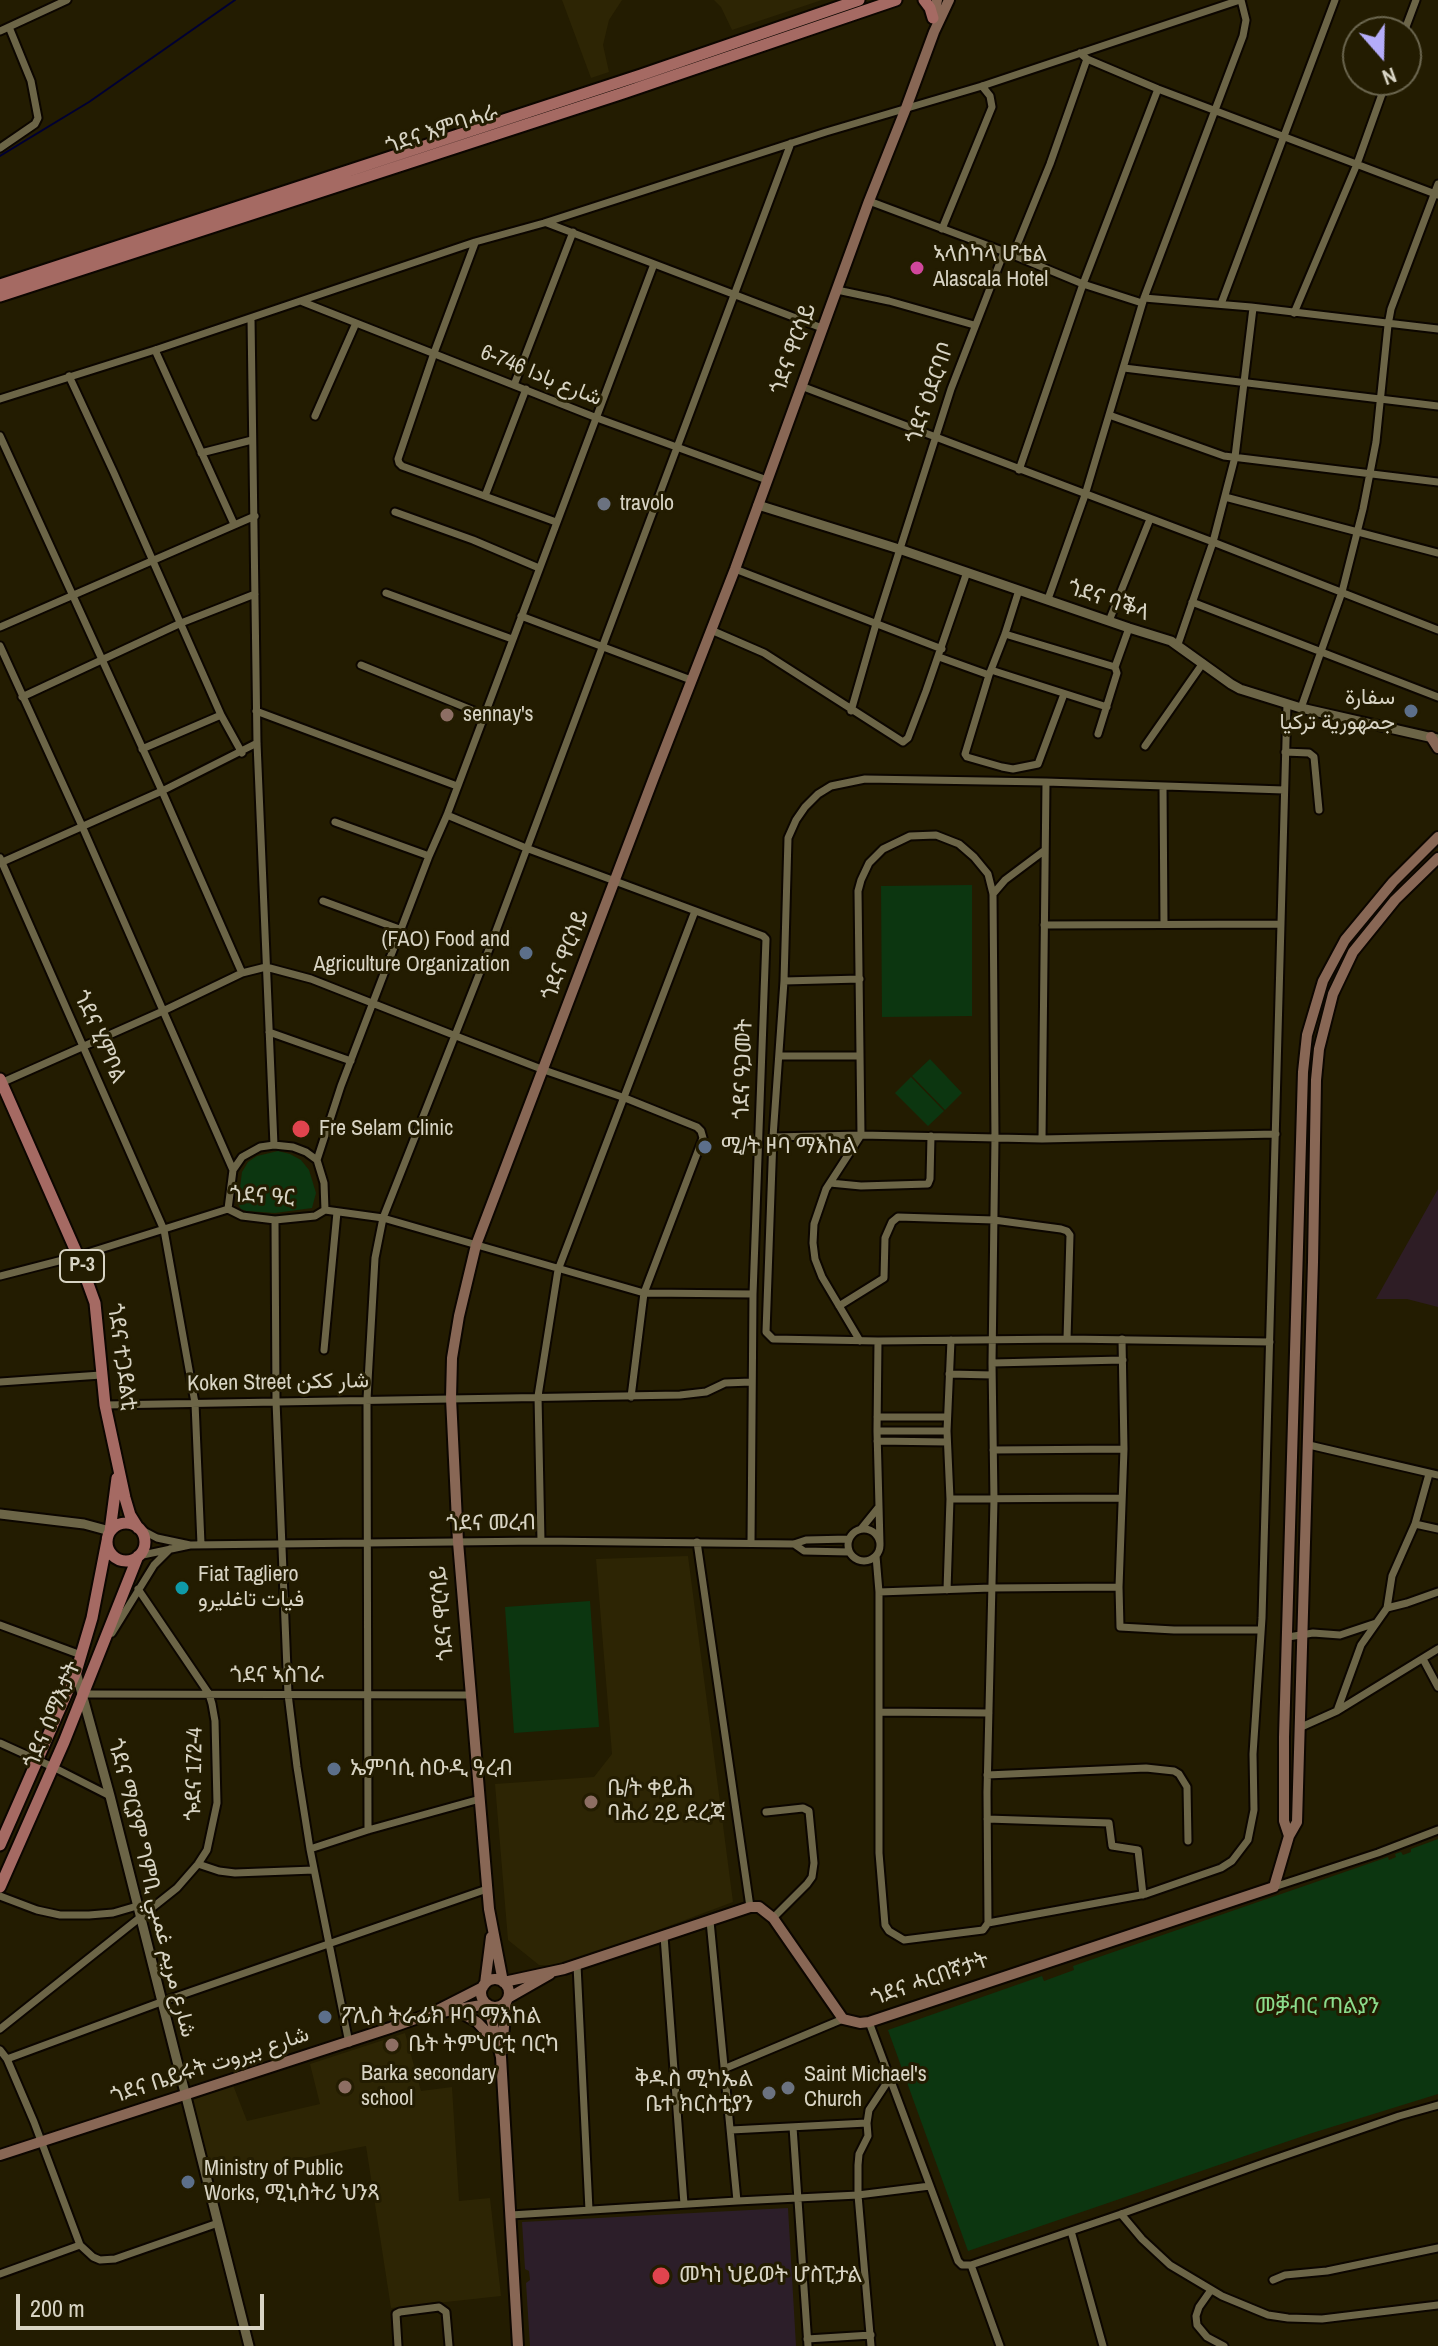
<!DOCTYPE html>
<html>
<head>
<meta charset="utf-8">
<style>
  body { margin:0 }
  #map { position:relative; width:1438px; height:2346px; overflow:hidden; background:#231c01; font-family:"Archivo Narrow",sans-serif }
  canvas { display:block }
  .north { position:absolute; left:1342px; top:16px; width:80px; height:80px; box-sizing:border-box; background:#231c01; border:2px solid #6b664f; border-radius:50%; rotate:160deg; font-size:22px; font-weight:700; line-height:32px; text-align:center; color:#d8d4c4 }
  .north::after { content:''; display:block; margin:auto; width:28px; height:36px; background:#b4acf9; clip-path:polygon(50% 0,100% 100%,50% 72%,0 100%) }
  .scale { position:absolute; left:16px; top:2294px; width:248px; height:36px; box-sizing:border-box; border:4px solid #d8d4c4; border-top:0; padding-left:10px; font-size:24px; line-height:28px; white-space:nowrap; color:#d8d4c4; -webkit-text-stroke:6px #231c01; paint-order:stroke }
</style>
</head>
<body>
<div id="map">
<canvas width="1438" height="2346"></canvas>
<div class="north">N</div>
<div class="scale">200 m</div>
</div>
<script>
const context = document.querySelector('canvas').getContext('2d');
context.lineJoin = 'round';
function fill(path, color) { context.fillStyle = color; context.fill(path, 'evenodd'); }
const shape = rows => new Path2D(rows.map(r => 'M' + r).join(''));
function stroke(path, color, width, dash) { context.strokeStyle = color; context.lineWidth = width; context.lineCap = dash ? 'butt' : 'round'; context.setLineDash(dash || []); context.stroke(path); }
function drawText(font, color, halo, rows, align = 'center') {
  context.font = font + ' "Archivo Narrow",Vazirmatn,"Noto Sans Ethiopic",sans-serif'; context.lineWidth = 6; context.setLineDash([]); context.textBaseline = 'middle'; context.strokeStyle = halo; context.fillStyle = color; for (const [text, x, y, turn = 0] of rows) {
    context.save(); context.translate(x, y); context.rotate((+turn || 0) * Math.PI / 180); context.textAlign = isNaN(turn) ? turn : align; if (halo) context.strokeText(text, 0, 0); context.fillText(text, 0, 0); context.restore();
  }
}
fill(shape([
  [562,0,622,0,609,20,603,45,609,72,591,78],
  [714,0,822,0,732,30,721,7],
  [688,1556,733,1902,562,1966,539,1965,508,1940,495,1784,594,1777,612,1754,596,1559],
  [405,2033,421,2091,452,2087,459,2201,490,2198,501,2296,391,2308,366,2146,208,2177,190,2101,233,2085,247,2121,320,2104,310,2064]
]), '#2d2504');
fill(shape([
  [1438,1189,1438,1307,1407,1299,1376,1299]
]), '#2e1d25');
fill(shape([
  [788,2208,796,2346,530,2346,526,2283,530,2280,529,2271,525,2269,522,2222]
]), '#2c1e29');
fill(shape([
  [972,885,972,1016,882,1017,881,886],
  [930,1059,962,1093,945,1110,912,1076],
  [911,1077,944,1111,928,1126,895,1093],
  [278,1151,290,1154,301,1160,309,1170,316,1193,312,1208,275,1213,246,1211,241,1209,238,1204,242,1172,248,1162,257,1156],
  [590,1601,599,1727,514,1733,505,1607],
  [1438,1839,1438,2094,1309,2134,968,2251,888,2030,1042,1976,1044,1981,1074,1970,1073,1966,1388,1857,1389,1860,1396,1857,1395,1854,1401,1852,1403,1855,1411,1852,1411,1849]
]), '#0c3610');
stroke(shape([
  [0,156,89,102,235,0]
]), '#000032', 2);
const minor = shape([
  [0,31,67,0],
  [1404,32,1416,0],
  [1080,53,1087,59,1158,89,1438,195],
  [0,148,35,124,38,118,31,81,9,27],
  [869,201,1013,255,1083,284,1142,303],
  [547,223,822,328],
  [942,229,992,107,990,96,982,86],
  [475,243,434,353,398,459,399,463,402,466,556,522],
  [1013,255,1050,164,1087,59],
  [837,290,889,301,974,325],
  [1144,298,1251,307,1438,329],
  [303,302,597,418,767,480],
  [1221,304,1335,0],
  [1294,313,1357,164,1387,80],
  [251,318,257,743,274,1145],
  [155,350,234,524],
  [1124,368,1438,406],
  [69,376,114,473,221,715,242,753],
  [514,385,573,232],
  [801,386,1213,542,1438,630],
  [0,399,155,350,475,242,544,223,826,132,982,86,1240,0],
  [1109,415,1224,456,1438,482],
  [315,416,356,323],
  [0,436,162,791,242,973],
  [201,453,252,440],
  [1019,470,1083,284,1158,89],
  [485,496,526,389],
  [1225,497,1438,553],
  [395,512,473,540,539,568],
  [735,569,942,649],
  [1019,590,1005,634,989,675,965,754,967,757,1002,767,1013,769,1038,764,1064,694],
  [386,593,512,639],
  [1048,599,1085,495,1144,298,1243,36,1246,20,1241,0],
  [1192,602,1438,697],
  [521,616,691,680],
  [1109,621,1150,519],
  [0,627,255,516],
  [711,630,764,653,903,742,908,738,926,691,967,572],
  [1005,634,1115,667],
  [1178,644,1213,542,1235,457,1253,308],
  [0,646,82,826,233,1170],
  [939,657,989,675],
  [361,665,484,715],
  [991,670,1107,707],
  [22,697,181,623,255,594],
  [1301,708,1342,592,1363,509,1376,442,1388,325,1391,309,1438,184],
  [256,711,457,786],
  [851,711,876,624,951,389,1004,252],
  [1098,734,1117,673,1115,667,1129,628],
  [1145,746,1203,663],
  [142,749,221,715],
  [1285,752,1309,753,1314,757,1319,810],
  [1163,786,1164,924],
  [447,815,526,848,763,936,766,939,753,1294,751,1543],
  [335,822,429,856],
  [0,858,164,1230,195,1403,201,1544],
  [0,863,162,791,257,743],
  [993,894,1005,880,1045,850],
  [323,901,402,930],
  [1044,925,1280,924],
  [860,979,784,981,773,1137,861,1135,1042,1139,1276,1134],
  [784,981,788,838,796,820,805,807,818,794,831,786,865,779,1046,782,1284,790],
  [269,1032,351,1061],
  [779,1056,860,1056],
  [1,1083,163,1011,242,973,266,967,311,979,456,1036,544,1070,625,1098,697,1127,701,1131,703,1138,644,1293,631,1397],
  [773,1137,766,1332,773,1339,878,1341,1067,1339,1270,1342],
  [1042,1139,1046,782],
  [317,1160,341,1086,429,856,447,815,654,264],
  [830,1183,861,1186,928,1184,930,1179,931,1136],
  [228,1209,233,1170,242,1157,260,1147,274,1145,293,1147,306,1152,317,1160,324,1183,325,1210],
  [275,1220,276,1401,288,1694,297,1767,310,1849,349,2043],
  [0,1276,78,1256,228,1209,242,1216,275,1220,315,1216,325,1210,383,1218,644,1293,753,1294],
  [839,1306,884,1278,885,1238,892,1222,898,1217,994,1220,1061,1229,1067,1231,1070,1235,1067,1339],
  [1122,1339,1124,1449,1119,1587,1120,1627,1174,1630,1261,1630],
  [860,1341,822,1277,815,1259,813,1243,814,1224,826,1189,861,1135,858,891,861,880,869,863,883,849,910,836,936,835,959,844,974,857,988,874,993,894,995,1138,992,1363,994,1500,987,1792,988,1923,983,1930,904,1940,889,1931,885,1925,879,1853,879,1592,876,1556],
  [878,1341,877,1431,880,1544],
  [324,1350,337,1212],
  [992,1363,1123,1360],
  [949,1374,992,1375],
  [0,1382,101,1375],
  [105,1405,680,1395,706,1392,725,1383,751,1382],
  [877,1417,947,1417],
  [877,1431,947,1431],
  [877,1441,947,1442],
  [1309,1445,1438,1475],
  [993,1450,1124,1449],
  [950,1499,1121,1498],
  [1415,1524,1438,1529],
  [138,1528,157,1538,190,1545,138,1556],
  '848 1545a16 16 0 1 1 32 0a16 16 0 1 1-32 0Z',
  [861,1529,878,1508],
  [541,1541,538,1396,558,1270,695,911],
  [697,1542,750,1907],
  [794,1544,804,1551,849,1552],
  [190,1545,541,1541,794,1544,806,1540,849,1539],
  [947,1590,950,1499,947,1431,951,1340],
  [879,1592,991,1588,1119,1587],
  [1387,1608,1407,1603,1438,1592],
  [0,1625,81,1655],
  [112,1633,154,1565,170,1549],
  [1288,1637,1313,1633,1340,1635,1376,1623],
  [1423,1659,1438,1687],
  [83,1694,470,1695],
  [1337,1711,1361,1645,1387,1608,1392,1576,1415,1524,1429,1474],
  [880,1712,989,1713],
  [1299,1728,1337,1711,1438,1649],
  [0,1743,53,1767,110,1796],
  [987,1775,1146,1768,1174,1771,1179,1774,1187,1787,1188,1841],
  [766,1812,803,1808,809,1811,814,1863,812,1877,807,1884,773,1918],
  [987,1819,1109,1823,1112,1846,1138,1850,1143,1895],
  [368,1830,367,1399,375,1258,383,1218,493,939,791,143],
  [310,1849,368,1830,480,1799],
  [198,1864,219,1871,235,1873,314,1870],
  [1274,1887,1378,1853,1438,1830],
  [0,1896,37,1910,60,1915,89,1915,113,1913,137,1906],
  [710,1921,737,2201],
  [988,1923,1146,1894,1221,1868,1232,1861,1248,1840,1254,1810,1253,1754,1262,1618,1287,704],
  [664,1936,684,2204],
  [577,1965,589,2210],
  [869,2022,958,2261,962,2265,971,2265,1000,2346],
  [0,2029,177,1888,198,1864,207,1850,217,1803,215,1721,212,1704,209,1694,138,1589],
  [0,2050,7,2059,34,2122,80,2245,93,2257,100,2260,115,2259,218,2223],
  [7,2059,161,2002,487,1889],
  [726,2068,843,2019],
  [793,2127,808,2346],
  [731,2130,867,2123],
  [1121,2214,1142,2239,1170,2265,1222,2296,1268,2315,1288,2318,1322,2319,1438,2305],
  [511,2215,737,2201,858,2195,930,2186],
  [1071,2231,1103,2346],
  [971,2265,1121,2214,1266,2162,1399,2116,1438,2105],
  [0,2274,80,2245],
  [1273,2280,1285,2275,1327,2271,1438,2248],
  [1211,2290,1199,2307,1196,2316,1197,2325,1207,2337,1224,2346],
  [807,2339,871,2335],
  [398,2346,396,2314,400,2312,439,2307,446,2312,449,2346],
  [871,2346,858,2195,858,2165,859,2154,868,2136,867,2123,869,2110,890,2078]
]);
const tertiary = shape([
  [758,505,899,549,1129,628,1171,641,1231,684,1240,689,1301,708,1438,739],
  [0,1514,84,1524,110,1531],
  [76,1672,110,1796,249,2346]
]);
const secondary = shape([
  [933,18,937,0],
  [1431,737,1438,748],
  [1289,1836,1284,1821,1284,1737,1303,1072,1307,1035,1323,981,1345,940,1393,882,1438,837],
  '481 1993a14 14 0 1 1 28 0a14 14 0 1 1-28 0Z',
  [503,1982,489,1909,458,1542,451,1398,452,1358,459,1316,476,1245,654,777,735,569,869,201,906,108,934,32,949,0],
  [504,1982,564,1969,750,1907,759,1907,773,1918,843,2019,860,2023,869,2022,1274,1887,1289,1836,1297,1822,1313,1262,1316,1080,1319,1049,1333,994,1353,952,1395,900,1438,858],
  [485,1984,491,1937],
  [508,1998,550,1974],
  [488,2005,501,2057,518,2346],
  [456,2010,477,2022,495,2041],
  [442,2012,487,2004],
  [502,2051,506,2002],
  [0,2155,390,2028,432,2013,483,1987]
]);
const primary = shape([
  [924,0,930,8,933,18],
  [0,285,641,75,859,0],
  [0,296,623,93,896,0],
  [0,1079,78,1256,95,1303,105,1405,125,1498,130,1515,138,1528],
  '107 1542a19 19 0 1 1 38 0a19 19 0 1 1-38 0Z',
  [110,1531,117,1478],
  [0,1845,76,1672,92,1618,107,1541],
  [0,1887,64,1742,138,1556]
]);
stroke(minor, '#0c0600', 11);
stroke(tertiary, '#0c0600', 13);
stroke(secondary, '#0c0600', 14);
stroke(primary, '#0c0600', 15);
stroke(minor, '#6c6547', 7);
stroke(tertiary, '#6c6547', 9);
stroke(secondary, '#886755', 10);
stroke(primary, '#a56a63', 11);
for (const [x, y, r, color] of [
  [917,268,8,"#d1479c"],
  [604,504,8,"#6b7280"],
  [1411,711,8,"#5c6f8a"],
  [447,715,8,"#8d6e63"],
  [526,953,8,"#5c6f8a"],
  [301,1129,10,"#e0444e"],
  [705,1147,8,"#5c6f8a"],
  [182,1588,8,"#0f9aa8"],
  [334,1769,8,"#5c6f8a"],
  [591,1802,8,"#8d6e63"],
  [325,2017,8,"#5c6f8a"],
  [392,2045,8,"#8d6e63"],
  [345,2087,8,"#8d6e63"],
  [788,2088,8,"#6b7280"],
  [769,2093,8,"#6b7280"],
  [188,2182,8,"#5c6f8a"],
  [661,2276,10,"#e0444e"]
]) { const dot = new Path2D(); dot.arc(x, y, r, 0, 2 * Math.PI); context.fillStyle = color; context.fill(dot); stroke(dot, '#231c01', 3); }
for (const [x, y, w] of [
  [82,1266,44]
]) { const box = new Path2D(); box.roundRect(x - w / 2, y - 16, w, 32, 6); context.fillStyle = '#231c01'; context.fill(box); stroke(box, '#d8d4c4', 2); }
drawText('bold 20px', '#d8d4c4', null, [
  ["P-3",82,1266]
]);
drawText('22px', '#d8d4c4', '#231c01', [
  ["ጎደና እምባሓራ",442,130,-18],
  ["ጎደና ዋርሳይ",794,349,-70],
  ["شارع بادا 746-6",541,376,22],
  ["ጎደና ዕደርባቦ",931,393,-71],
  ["ጎደና ባቕላ",1108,601,19],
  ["ጎደና ዋርሳይ",566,955,-69],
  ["ጎደና ሂምቦል",99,1037,66],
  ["ጎደና ዓጋመት",744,1069,-88],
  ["ጎደና ዓር",262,1197,3],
  ["ጎደና ተጋደልቲ",121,1357,82],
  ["Koken Street شار ككن",278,1383,-1],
  ["ጎደና መረብ",491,1524,-1],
  ["ጎደና ዋርሳይ",443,1613,-95],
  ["ጎደና ኣስገራ",277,1676],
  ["ጎደና ሰማእታት",53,1715,-67],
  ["ጐደና 172-4",195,1774,-89],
  ["ጎደና ማርያም ግምቢ شارع مريم غمبي",151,1888,76],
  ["ጎደና ሓርበኛታት",930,1980,-19],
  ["ጎደና ቤይሩት شارع بيروت",210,2066,-18]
]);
drawText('22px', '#d8d4c4', '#231c01', [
  ["ኣላስካላ ሆቴል",933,255],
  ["Alascala Hotel",933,280],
  ["travolo",620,504],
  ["سفارة",1395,698,"right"],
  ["جمهورية تركيا",1395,723,"right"],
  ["sennay's",463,715],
  ["(FAO) Food and",510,940,"right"],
  ["Agriculture Organization",510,965,"right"],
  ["Fre Selam Clinic",319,1129],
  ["ሚ/ት ዞባ ማእከል",721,1147],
  ["Fiat Tagliero",198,1575],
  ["فيات تاغليرو",198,1600],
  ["ኤምባሲ ስዑዲ ዓረብ",350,1769],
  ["ቤ/ት ቀይሕ",607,1789],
  ["ባሕሪ 2ይ ደረጃ",607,1814],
  ["ፖሊስ ትራፊክ ዞባ ማእከል",341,2017],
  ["ቤት ትምህርቲ ባርካ",408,2045],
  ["Barka secondary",361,2074],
  ["school",361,2099],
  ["Saint Michael's",804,2075],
  ["Church",804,2100],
  ["ቅዱስ ሚካኤል",753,2080,"right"],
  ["ቤተ ክርስቲያን",753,2105,"right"],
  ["Ministry of Public",204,2169],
  ["Works, ሚኒስትሪ ህንጻ",204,2194],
  ["መካነ ህይወት ሆስፒታል",679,2276]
], 'left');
drawText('22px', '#8bdc8c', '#231c01', [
  ["መቓብር ጣልያን",1317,2007]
]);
</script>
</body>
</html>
